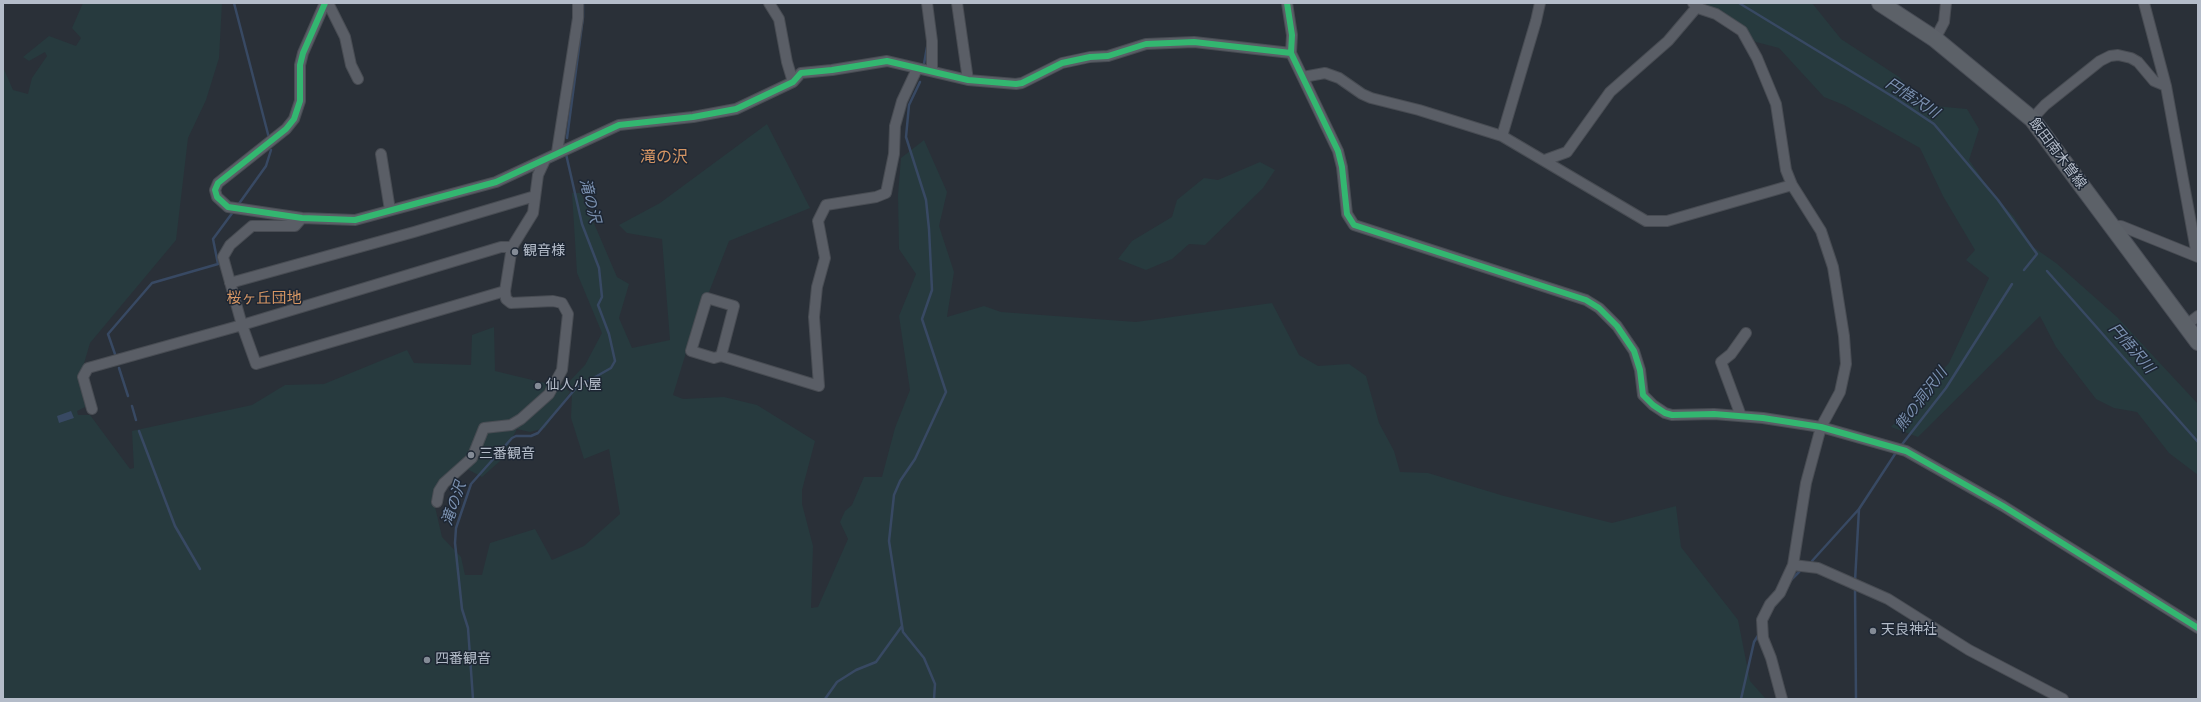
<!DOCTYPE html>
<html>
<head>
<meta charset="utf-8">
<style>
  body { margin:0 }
  #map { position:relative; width:2201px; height:702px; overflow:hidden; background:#2a3038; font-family:Jost,sans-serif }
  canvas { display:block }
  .frame { position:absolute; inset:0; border:4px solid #b4bcc9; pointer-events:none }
</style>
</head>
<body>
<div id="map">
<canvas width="2201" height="702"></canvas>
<div class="frame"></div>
</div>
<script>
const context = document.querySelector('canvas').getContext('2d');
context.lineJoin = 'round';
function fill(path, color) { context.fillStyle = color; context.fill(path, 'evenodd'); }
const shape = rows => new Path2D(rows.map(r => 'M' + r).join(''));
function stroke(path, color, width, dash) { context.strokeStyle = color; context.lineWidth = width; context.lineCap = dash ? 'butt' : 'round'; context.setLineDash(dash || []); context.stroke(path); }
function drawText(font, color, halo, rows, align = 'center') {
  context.font = font + ' Jost,"Noto Sans JP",sans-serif'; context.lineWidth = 3; context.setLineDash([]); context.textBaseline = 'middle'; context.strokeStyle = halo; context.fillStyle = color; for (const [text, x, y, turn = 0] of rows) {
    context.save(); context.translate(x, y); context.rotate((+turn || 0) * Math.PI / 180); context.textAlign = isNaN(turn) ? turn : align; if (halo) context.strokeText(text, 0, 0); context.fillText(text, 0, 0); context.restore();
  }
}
fill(shape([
  [83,3,222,3,219,58,206,100,188,138,176,240,90,343,80,377,87,406,77,411,78,415,90,415,130,469,134,468,132,431,252,405,285,385,324,384,407,350,414,363,471,365,472,335,494,327,495,371,549,384,560,384,570,392,545,428,530,432,517,429,500,461,482,477,458,464,433,498,442,537,461,557,465,575,482,575,490,543,535,529,552,560,584,546,620,514,609,449,584,459,571,418,572,394,566,385,585,365,602,333,577,273,572,193,581,193,617,277,629,284,619,318,632,348,670,340,662,239,627,233,619,225,660,203,767,124,810,208,729,241,689,343,673,395,683,399,724,397,757,405,815,441,802,490,802,504,813,546,811,608,818,607,848,539,840,522,845,511,852,505,864,477,882,477,895,428,910,390,899,316,916,274,899,249,898,195,901,158,924,140,947,192,939,226,954,272,947,317,984,306,1001,312,1136,322,1272,303,1299,355,1318,366,1349,364,1366,376,1379,423,1394,451,1400,472,1428,473,1504,496,1612,523,1676,506,1681,547,1738,620,1750,681,1766,699,3,699,3,67,13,90,28,94,32,78,47,56,45,52,29,61,23,57,49,36,76,46,81,38,72,28],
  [1705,3,1812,3,1841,39,1899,77,1923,105,1967,109,1979,129,1969,160,1992,193,2014,217,2033,247,2056,263,2117,317,2198,404,2198,475,2169,453,2137,412,2114,408,2096,399,2056,347,2040,316,1918,437,1891,427,1949,363,1989,278,1966,260,1975,250,1943,196,1920,148,1844,105,1824,97,1779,48,1756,42,1737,24],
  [1260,162,1275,170,1263,188,1205,245,1189,244,1172,259,1146,270,1118,259,1132,241,1172,217,1177,200,1204,178,1218,180]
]), '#273a3e');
fill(shape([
  [71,411,74,418,59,423,57,416]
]), '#384963');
stroke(shape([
  [234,3,269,138],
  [1739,3,1895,98,1934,124,1998,200,2037,254,2024,270],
  [924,64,927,47],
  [920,82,909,105,906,137,926,200,929,229,932,290,922,319,946,392,915,459,900,481,894,495,889,541,903,632,924,658,935,684,934,699],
  [567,138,583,17,583,3],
  [238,205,266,166,271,150],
  [2047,271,2198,442],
  [116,357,108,334,152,283,218,264,213,239,233,212],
  [119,368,128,396],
  [132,406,136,420],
  [139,431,175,526,200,569],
  [1900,447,1946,388,2012,284],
  [1812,561,1859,509],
  [1791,580,1800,571],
  [1855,581,1859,509,1897,451],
  [1855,588,1856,699],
  [473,699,468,628,462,609,455,543,456,528,471,484,512,438,516,436,531,436,538,433,576,388,611,368,615,361,609,334,598,305,602,297,599,268,582,224,566,154],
  [825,699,837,682,856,670,876,662,902,626],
  [1741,699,1754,642,1759,634]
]), '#384963', 2.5);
const minor = shape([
  [325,3,303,53,300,65,300,101,294,119,286,129,218,183,215,190,217,197,228,207,302,218,355,220,496,182,619,125,693,117,736,109,793,82,801,73,832,70,887,61,968,80,1016,84,1022,83,1062,63,1090,57,1108,56,1146,44,1194,42,1291,53],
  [328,3,345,37,351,65,358,79],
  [769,3,779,19,787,62,793,82],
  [927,3,932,41,932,70],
  [957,3,968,80],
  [1287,3,1292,35,1291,53,1338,151,1342,167,1347,214,1354,225,1586,300,1599,308,1617,326,1634,351,1640,370,1643,395,1653,405,1665,413,1672,415,1714,414,1763,418,1821,427,1906,451,2003,506,2198,628],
  [1693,3,1701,9,1716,14,1742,31,1757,58,1776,104,1786,170,1792,185,1821,231,1833,267,1844,336,1846,364,1840,392,1821,427,1806,483,1793,565,1780,593,1770,604,1762,620,1763,638,1771,658,1782,699],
  [2144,3,2166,86,2197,256],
  [1935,39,1944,22,1946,3],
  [1303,77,1325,73,1339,78,1362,94,1371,98,1419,110,1502,136,1646,221,1667,221,1792,185],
  [2032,119,2045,105,2100,61,2110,56,2118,55,2131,58,2138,62,2154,81,2166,86],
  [1502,136,1536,21,1540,3],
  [557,152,578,18,578,3],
  [381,154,390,210],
  [1545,160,1567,152,1610,92,1668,41,1697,7],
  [302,218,295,226,252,226,230,245,223,257,242,325,256,364,505,291],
  [2111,226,2121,226,2198,257],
  [230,283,414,232,535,196],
  [2185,326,2198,316],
  [721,356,734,306,707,298,691,351,714,358,721,356,819,386,814,317,817,287,825,258,818,221,826,205,876,197,886,193,894,154,895,126,902,101,917,69],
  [92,409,83,377,88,368,242,325,501,247,512,247],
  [1741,416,1721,362,1731,354,1746,333],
  [437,502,439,491,444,483,472,458,484,428,511,425,521,419,549,394,562,370,568,314,562,303,553,301,511,303,506,299,505,291,512,247,533,213,538,175,545,160],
  [1793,565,1818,568,1888,599,1969,650,2063,699]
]);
const primary = shape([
  [1880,3,1935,39,2032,119,2198,342]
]);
stroke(minor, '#484c53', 12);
stroke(primary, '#484c55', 18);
stroke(minor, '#5a5e66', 10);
stroke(primary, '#5c6168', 16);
stroke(shape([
  [325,3,303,53,300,65,300,101,294,119,286,129,218,183,215,190,217,197,228,207,302,218,355,220,496,182,619,125,693,117,736,109,793,82,801,73,832,70,887,61,968,80,1016,84,1022,83,1062,63,1090,57,1108,56,1146,44,1194,42,1291,53],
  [1287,3,1292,35,1291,53,1338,151,1342,167,1347,214,1354,225,1586,300,1599,308,1617,326,1634,351,1640,370,1643,395,1653,405,1665,413,1672,415,1714,414,1763,418,1821,427,1906,451,2003,506,2198,628]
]), '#33b770', 6);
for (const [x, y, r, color] of [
  [515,252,4,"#848b96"],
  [538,386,4,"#848b96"],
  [471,455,4,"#848b96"],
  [1873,631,4,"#848b96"],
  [427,660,4,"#848b96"]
]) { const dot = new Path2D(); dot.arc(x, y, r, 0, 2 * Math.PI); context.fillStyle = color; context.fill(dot); stroke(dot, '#1d2633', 1.5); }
drawText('14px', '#b4bcc9', '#1d2633', [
  ["飯田南木曽線",2057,154,53]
]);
drawText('14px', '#b4bcc9', '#1d2633', [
  ["観音様",523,252],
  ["仙人小屋",546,386],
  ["三番観音",479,455],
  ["天良神社",1881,631],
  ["四番観音",435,660]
], 'left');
drawText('italic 15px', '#7c92b1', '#1d2633', [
  ["円悟沢川",1912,99,33],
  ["滝の沢",589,201,76],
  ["円悟沢川",2131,349,49],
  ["熊の洞沢川",1922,400,-53],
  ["滝の沢",455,504,-71]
]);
drawText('15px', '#d59563', '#1d2633', [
  ["桜ヶ丘団地",264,299]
]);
drawText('16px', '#d59563', '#1d2633', [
  ["滝の沢",664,158]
]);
</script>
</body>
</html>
